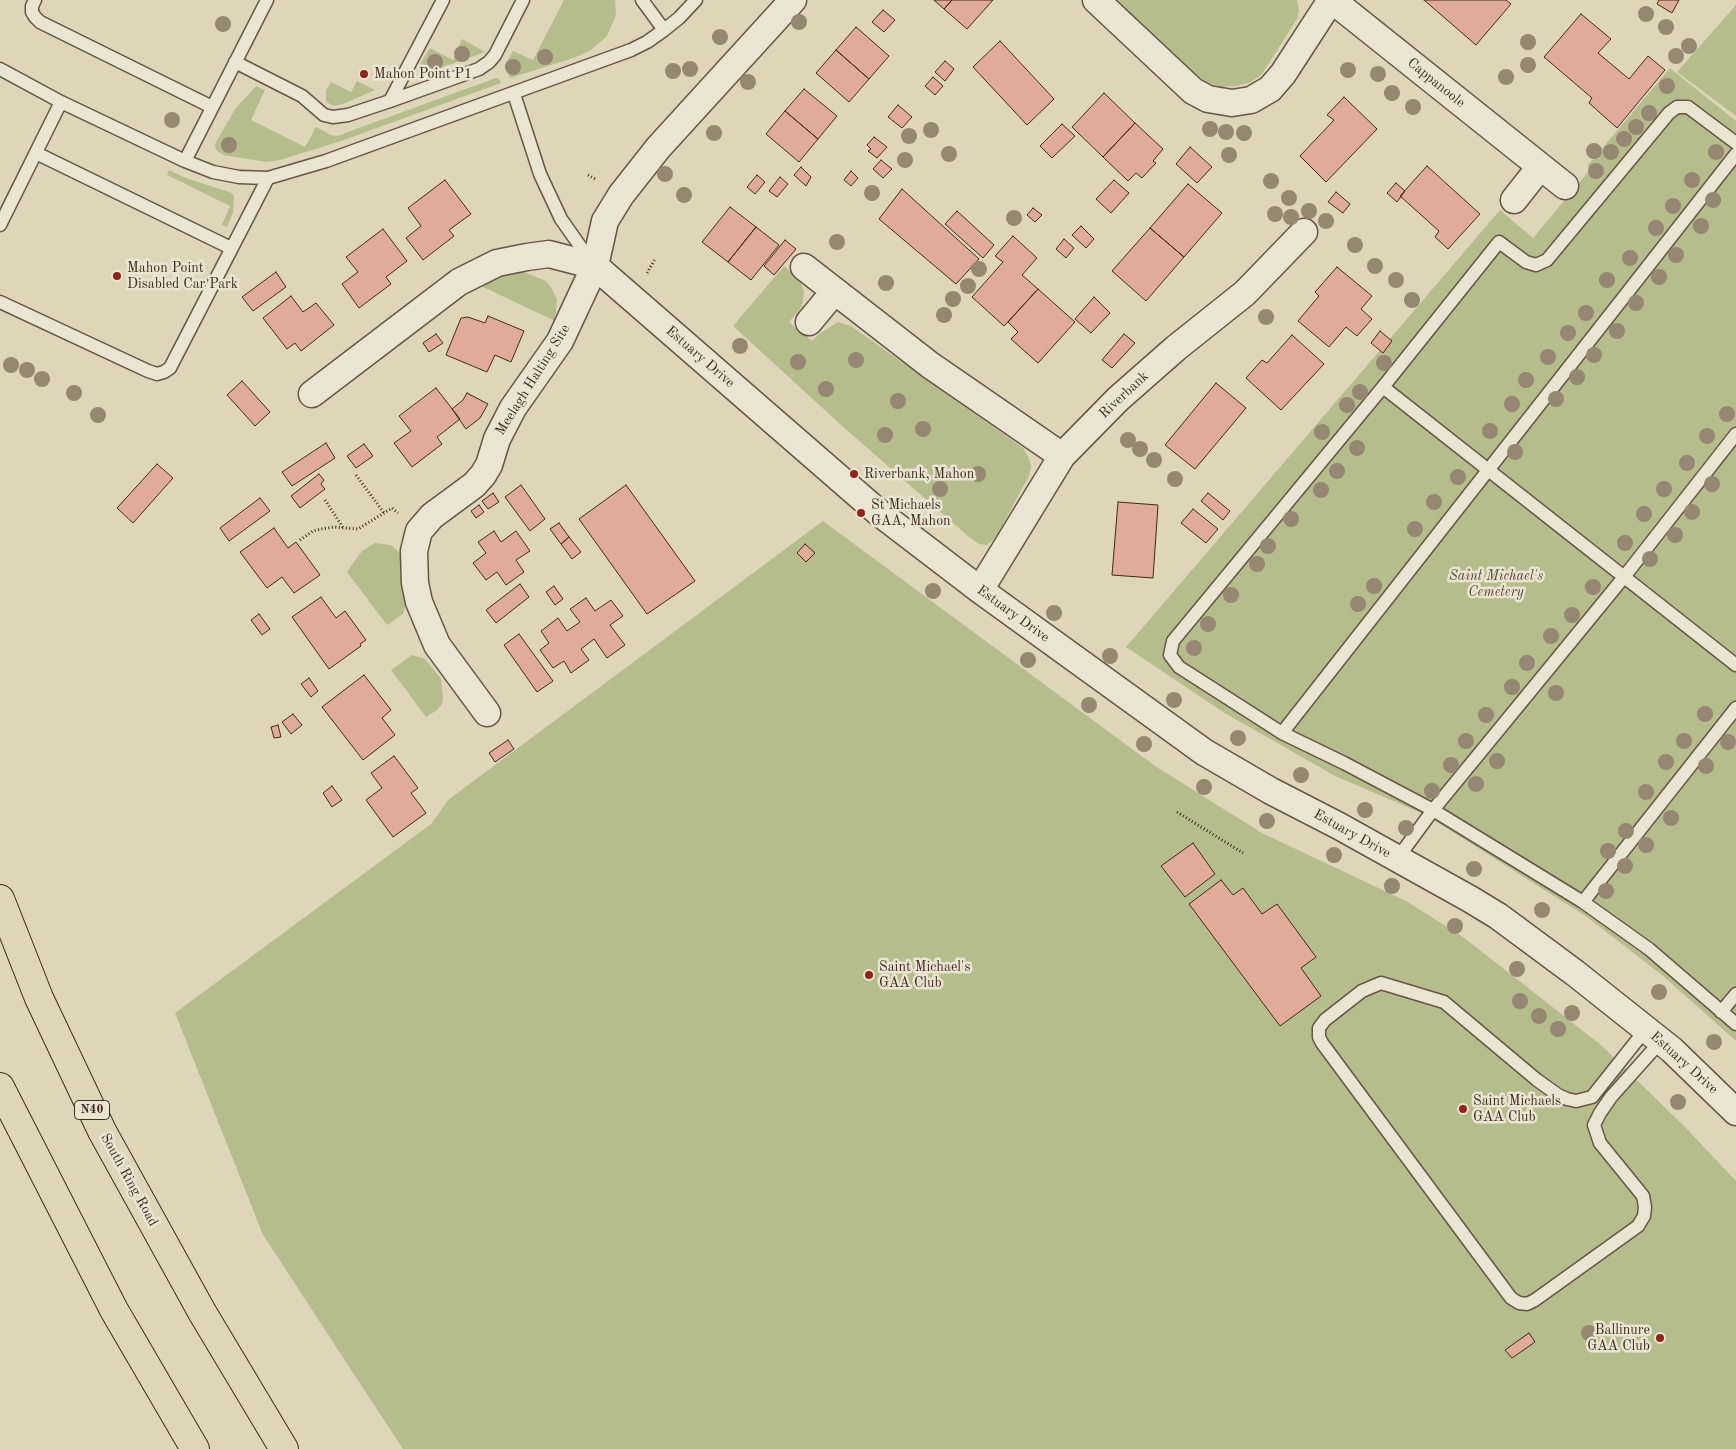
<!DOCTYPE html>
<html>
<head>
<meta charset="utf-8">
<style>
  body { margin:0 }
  canvas { display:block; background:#dfd6ba }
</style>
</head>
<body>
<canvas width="1736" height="1449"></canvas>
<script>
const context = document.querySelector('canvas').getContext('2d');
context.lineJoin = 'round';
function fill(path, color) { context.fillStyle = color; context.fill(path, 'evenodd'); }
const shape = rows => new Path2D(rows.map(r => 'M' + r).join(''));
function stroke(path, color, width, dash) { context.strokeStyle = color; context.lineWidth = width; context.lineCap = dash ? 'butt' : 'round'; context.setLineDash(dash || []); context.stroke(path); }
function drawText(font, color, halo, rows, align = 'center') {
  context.font = font + ' "Old Standard TT",serif'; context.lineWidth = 5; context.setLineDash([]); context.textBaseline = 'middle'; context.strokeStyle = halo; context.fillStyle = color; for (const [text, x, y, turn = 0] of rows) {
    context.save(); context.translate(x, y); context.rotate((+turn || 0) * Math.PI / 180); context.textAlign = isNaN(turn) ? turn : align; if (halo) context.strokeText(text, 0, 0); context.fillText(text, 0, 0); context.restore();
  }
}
fill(shape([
  [564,0,615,0,616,15,607,36,591,50,576,57,510,78,505,65,513,51,533,60],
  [1116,0,1297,0,1299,11,1297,19,1262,74,1251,82,1237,86,1221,87,1206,82,1195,75],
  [1736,5,1736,116,1677,72],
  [462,39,485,52,438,69,419,66,430,48,453,60],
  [1670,68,1736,121,1736,1041,1662,975,1587,917,1426,815,1335,776,1223,712,1126,647,1500,210,1533,238,1589,171,1588,165],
  [496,78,500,80,501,83,341,141,280,160,266,162,223,155,216,150,215,144,235,109,256,86,265,90,251,120,305,147,316,127,331,135,337,136],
  [357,81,375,90,343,104,334,106,326,102,326,90,331,82,351,92],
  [169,170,186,178,232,193,234,197,233,213,227,227,222,225,230,206,167,175],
  [784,266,800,280,804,292,803,302,800,309,789,322,812,341,819,334,838,322,851,326,1023,448,1029,458,1031,467,1029,476,998,533,992,541,987,545,979,544,969,537,841,425,733,326],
  [524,272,546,281,552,289,557,300,555,321,481,286,497,277],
  [823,521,1155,766,1262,833,1406,901,1463,937,1601,1045,1686,1128,1736,1181,1736,1449,403,1449,263,1235,175,1013,431,824,448,800],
  [375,543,391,545,403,556,406,603,403,614,387,625,347,572,362,551],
  [412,655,425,659,441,679,443,697,442,704,437,710,426,717,391,670]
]), '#b5bd8d');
const building = shape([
  [934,0,952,0,944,9,934,0],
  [952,0,993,0,967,29,944,9,952,0],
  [1424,0,1506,0,1511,4,1476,45,1424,0],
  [1659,0,1679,0,1672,13,1657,4,1659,0],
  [883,10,895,20,884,32,872,22,883,10],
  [1581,14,1611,39,1598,53,1629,79,1648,56,1665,70,1617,128,1589,103,1592,98,1544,57,1581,14],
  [856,27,889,56,869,79,836,50,856,27],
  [1000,41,1054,99,1027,125,973,67,1000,41],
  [836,50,869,79,849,102,816,73,836,50],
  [945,61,954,69,945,81,935,72,945,61],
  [933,77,943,86,935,95,925,86,933,77],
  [804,89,837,116,818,139,785,111,804,89],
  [1104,93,1135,123,1103,157,1072,127,1104,93],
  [1344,97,1377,129,1326,182,1300,156,1334,120,1327,115,1344,97],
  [898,105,912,117,902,128,888,117,898,105],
  [785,111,818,139,799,162,766,134,785,111],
  [1135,123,1163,149,1153,161,1156,163,1142,178,1136,173,1128,181,1103,157,1135,123],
  [1062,124,1075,136,1052,158,1040,146,1062,124],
  [874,137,887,147,877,158,868,151,871,149,867,145,874,137],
  [1190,147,1212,167,1197,183,1176,164,1190,147],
  [881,160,892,169,883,178,873,169,881,160],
  [1427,166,1480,214,1448,249,1435,237,1439,231,1400,196,1427,166],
  [801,167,811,177,806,186,794,175,801,167],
  [851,171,858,178,851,186,844,180,851,171],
  [757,175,765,182,755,194,747,187,757,175],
  [780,177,788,184,777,197,769,191,780,177],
  [445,180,471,214,449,230,454,236,423,260,406,238,421,226,408,208,445,180],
  [1114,180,1129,193,1111,213,1096,199,1114,180],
  [1396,183,1405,191,1397,202,1387,193,1396,183],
  [1188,184,1222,213,1184,257,1150,228,1188,184],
  [902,189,979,259,956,284,879,219,902,189],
  [1336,192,1350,204,1343,213,1328,202,1336,192],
  [730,207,756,227,728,262,702,242,730,207],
  [1033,208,1042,215,1035,222,1027,215,1033,208],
  [957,211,994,245,983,258,945,224,957,211],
  [1081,226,1094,239,1086,248,1072,235,1081,226],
  [756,227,779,245,751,280,728,262,756,227],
  [1150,228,1184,257,1146,301,1112,271,1150,228],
  [383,229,407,261,386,277,391,284,359,308,342,284,358,272,346,257,383,229],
  [1013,236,1037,258,1022,275,1038,289,1004,326,972,297,1003,262,995,256,1013,236],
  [1064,239,1074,248,1066,258,1056,249,1064,239],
  [785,240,796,249,774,275,764,266,785,240],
  [1337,267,1372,296,1361,309,1372,319,1357,336,1346,327,1329,347,1298,321,1319,296,1315,292,1337,267],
  [276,272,286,287,253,311,242,297,276,272],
  [1038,289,1075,322,1038,363,1011,339,1018,332,1008,322,1038,289],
  [291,296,303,312,316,303,334,325,301,351,295,343,287,349,263,318,291,296],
  [1094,297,1110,313,1091,333,1075,319,1094,297],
  [488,316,524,331,511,362,495,355,487,372,446,355,461,318,468,317,485,323,488,316],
  [1380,331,1392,341,1383,353,1371,343,1380,331],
  [436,334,443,343,429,352,423,343,436,334],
  [1124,334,1135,343,1112,368,1102,360,1124,334],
  [1292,335,1324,364,1281,410,1246,378,1262,360,1267,363,1292,335],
  [242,381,270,412,255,426,227,395,242,381],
  [1216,383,1246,408,1195,469,1165,445,1216,383],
  [436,388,460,419,437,437,442,444,412,467,394,443,411,431,399,416,436,388],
  [467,393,488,404,480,418,466,429,452,409,463,400,467,393],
  [326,443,335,458,292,486,282,472,326,443],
  [364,444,373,456,356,468,347,456,364,444],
  [157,464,173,478,133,523,117,508,157,464],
  [319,474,324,480,321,484,325,489,300,508,291,496,319,474],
  [521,485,545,519,530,531,505,497,521,485],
  [626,485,695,581,647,614,579,519,626,485],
  [493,493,499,502,488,509,482,501,493,493],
  [1208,493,1230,511,1223,520,1201,501,1208,493],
  [260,498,270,511,229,541,220,528,260,498],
  [1118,502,1158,505,1153,578,1112,575,1118,502],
  [479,505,484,512,476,518,471,511,479,505],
  [1193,509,1218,529,1206,543,1181,523,1193,509],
  [559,523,569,537,561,544,550,529,559,523],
  [274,528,288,548,296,542,320,575,294,593,282,577,267,588,240,552,274,528],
  [494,531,501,542,516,531,530,551,516,560,524,572,506,585,497,572,486,580,473,563,486,553,478,542,494,531],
  [569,537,581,552,572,559,561,544,569,537],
  [805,544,815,553,806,562,797,553,805,544],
  [520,584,529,597,496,623,486,610,520,584],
  [554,586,563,599,555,605,546,592,554,586],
  [321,597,336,618,345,611,366,640,360,644,361,646,329,669,292,617,321,597],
  [586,598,595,611,611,600,623,616,610,625,625,645,607,658,594,639,581,649,589,660,571,673,564,661,553,668,540,650,549,643,541,631,558,618,567,631,580,622,570,609,586,598],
  [259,614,270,629,262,635,251,620,259,614],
  [519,634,553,681,537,692,504,645,519,634],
  [364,675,391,710,382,718,395,735,363,760,322,707,364,675],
  [309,678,318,691,311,697,301,684,309,678],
  [293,714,302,725,291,734,282,722,293,714],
  [278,725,281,737,274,738,271,727,278,725],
  [508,740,514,749,495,762,489,753,508,740],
  [394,756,418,788,411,793,426,813,393,837,366,800,382,788,371,773,394,756],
  [332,786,342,800,332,807,323,793,332,786],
  [1193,843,1215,874,1185,897,1161,866,1193,843],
  [1221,880,1233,895,1243,888,1262,914,1277,904,1316,957,1301,968,1321,996,1280,1026,1189,904,1221,880],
  [1529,1333,1535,1342,1512,1358,1505,1350,1529,1333]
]);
fill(building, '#e1ab99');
stroke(building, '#412820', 1);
const service = shape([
  [35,0,32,6,32,12,35,17,40,22,212,107],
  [642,0,664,30],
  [235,62,302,96,324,115,333,117,348,115,390,101,443,0],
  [0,69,61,102,185,161,213,172,239,177,268,178,326,161,631,50,647,42,664,30,679,18,696,0],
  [514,94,540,174,561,219,592,263],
  [390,101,479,69,489,62,495,55,523,0],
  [1736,143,1688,107,1677,107,1669,113,1547,260,1536,265,1526,262,1499,242,1383,387,1173,641,1170,655,1179,667,1282,733,1344,763,1433,810,1583,902,1649,949,1736,1024],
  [36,153,231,248],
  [185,161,267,0],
  [0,225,61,102],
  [0,302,148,371,157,374,164,372,170,368,268,178],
  [1383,387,1736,665],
  [1282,733,1736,154],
  [1397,859,1433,810,1624,577,1736,434],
  [1583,902,1736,708],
  [1721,1012,1736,994],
  [1646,1029,1592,1097,1576,1101,1567,1099,1558,1095,1537,1080,1444,1002,1381,983,1362,991,1325,1020,1319,1028,1319,1037,1322,1043,1511,1298,1519,1303,1527,1304,1535,1300,1638,1226,1644,1216,1645,1207,1643,1196,1600,1143,1594,1125,1600,1113,1611,1097,1661,1041]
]);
const minor = shape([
  [1096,0,1193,91,1208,99,1232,103,1251,100,1270,89,1283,74,1331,0],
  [1332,0,1565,186],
  [1514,200,1540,167],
  [804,267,930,365,1062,456],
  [809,322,834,292],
  [312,394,459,282,497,263,527,257,549,254,595,266,878,512,980,590,1204,752,1271,791,1339,826,1470,899,1498,916,1575,973,1672,1050,1736,1112],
  [980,590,1062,456,1118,399,1176,348,1245,293,1304,232],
  [487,713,437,645,419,602,415,583,414,551,419,531,432,516,474,485,483,475,489,465,497,439,513,408,560,341,595,266,605,221,621,195,658,148,793,0]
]);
const trunk = shape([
  [0,899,39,998,102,1131,202,1312,284,1449],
  [0,1087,114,1310,195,1449]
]);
stroke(service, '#685446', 15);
stroke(minor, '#685446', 29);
stroke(trunk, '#412820', 30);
stroke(shape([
  [588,175,597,180],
  [647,273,655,259],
  [356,475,384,513],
  [325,500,344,529],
  [300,540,313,531,321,529,334,527,358,529,392,508,398,513],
  [1177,812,1243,853]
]), '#412820', 3, [1, 2.5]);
stroke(service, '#eae4d2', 12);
stroke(minor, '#eae4d2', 26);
stroke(trunk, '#dfd6ba', 28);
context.fillStyle = '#958771';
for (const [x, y] of [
  [1646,14],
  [799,22],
  [223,24],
  [1666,27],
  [720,37],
  [1528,42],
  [1689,46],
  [462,54],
  [1676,56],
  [545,57],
  [435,62],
  [1528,65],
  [513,67],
  [690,69],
  [1348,70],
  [673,71],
  [1378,74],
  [1506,77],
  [748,82],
  [1667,86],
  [1392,93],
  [1413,107],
  [1649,113],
  [172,120],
  [1636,127],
  [1210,129],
  [931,130],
  [1226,132],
  [714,133],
  [1244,133],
  [909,136],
  [1624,139],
  [229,145],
  [1594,151],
  [1611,152],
  [1716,152],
  [949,154],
  [1229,155],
  [905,160],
  [1596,171],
  [665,174],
  [1692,180],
  [1271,181],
  [872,193],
  [684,195],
  [1289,198],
  [1713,200],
  [1673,206],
  [1309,211],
  [1275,214],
  [1291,217],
  [1014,218],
  [1326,221],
  [1701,226],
  [1656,228],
  [837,242],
  [1355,245],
  [1676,255],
  [1630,258],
  [1375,266],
  [979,269],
  [1659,277],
  [1396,280],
  [1607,280],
  [886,283],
  [968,286],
  [953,299],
  [1412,300],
  [1636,303],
  [1586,313],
  [944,315],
  [1266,317],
  [1617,331],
  [1568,333],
  [740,346],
  [1594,355],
  [1548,357],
  [856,360],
  [798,362],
  [1384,363],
  [11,365],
  [27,370],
  [1577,377],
  [42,379],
  [1526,380],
  [826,389],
  [1360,392],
  [74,393],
  [1556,399],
  [898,401],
  [1512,404],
  [1347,405],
  [1727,414],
  [98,415],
  [923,429],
  [1490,431],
  [1322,432],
  [885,435],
  [1707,436],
  [1128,440],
  [1357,448],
  [1140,449],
  [1515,452],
  [1154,460],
  [1687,463],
  [1337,471],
  [978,474],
  [1458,477],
  [1175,479],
  [1712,484],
  [940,489],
  [1664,489],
  [1321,490],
  [1434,502],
  [1692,512],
  [1644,514],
  [1291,519],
  [1415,529],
  [1675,535],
  [1625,543],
  [1268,546],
  [1650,559],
  [1257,564],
  [1374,586],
  [1593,587],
  [933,591],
  [1231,595],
  [1358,604],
  [1054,613],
  [1572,615],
  [1208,624],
  [1551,636],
  [1194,648],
  [1110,656],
  [1028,660],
  [1527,663],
  [1512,687],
  [1556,693],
  [1174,700],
  [1089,705],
  [1705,714],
  [1486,715],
  [1238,738],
  [1466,741],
  [1684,741],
  [1728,742],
  [1144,744],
  [1497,761],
  [1666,762],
  [1451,765],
  [1706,766],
  [1301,775],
  [1476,784],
  [1204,787],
  [1432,791],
  [1646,792],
  [1365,810],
  [1671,818],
  [1267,821],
  [1406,828],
  [1626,831],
  [1646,845],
  [1608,851],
  [1334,855],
  [1625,866],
  [1474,869],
  [1392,886],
  [1606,891],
  [1542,910],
  [1455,926],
  [1517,969],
  [1659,992],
  [1520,1001],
  [1572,1013],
  [1539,1016],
  [1558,1029],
  [1714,1042],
  [1678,1102],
  [1589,1333]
]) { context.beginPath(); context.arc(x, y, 8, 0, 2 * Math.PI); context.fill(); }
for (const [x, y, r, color] of [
  [364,74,5,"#8f2418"],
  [117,276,5,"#8f2418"],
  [854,474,5,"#8f2418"],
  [861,513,5,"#8f2418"],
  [869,975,5,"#8f2418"],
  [1463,1109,5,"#8f2418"],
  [1660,1338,5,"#8f2418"]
]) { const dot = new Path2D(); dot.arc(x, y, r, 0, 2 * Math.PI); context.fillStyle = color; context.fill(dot); stroke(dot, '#eae4d2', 2); }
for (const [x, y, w] of [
  [92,1110,35]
]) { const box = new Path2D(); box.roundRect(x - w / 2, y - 9.5, w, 19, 4); context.fillStyle = '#eae4d2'; context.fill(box); stroke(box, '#412820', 1); }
drawText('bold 12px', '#412820', null, [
  ["N40",92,1110]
]);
drawText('14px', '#412820', '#eae4d2', [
  ["Mahon Point P1",374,74],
  ["Mahon Point",127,268],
  ["Disabled Car Park",127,284],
  ["Riverbank, Mahon",864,474],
  ["St Michaels",871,505],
  ["GAA, Mahon",871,521],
  ["Saint Michael's",879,967],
  ["GAA Club",879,983],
  ["Saint Michaels",1473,1101],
  ["GAA Club",1473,1117],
  ["Ballinure",1650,1330,"right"],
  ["GAA Club",1650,1346,"right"]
], 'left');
drawText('14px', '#412820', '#eae4d2', [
  ["Cappanoole",1436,83,39],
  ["Estuary Drive",700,357,41],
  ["Meelagh Halting Site",533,380,-58],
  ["Riverbank",1124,395,-43],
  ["Estuary Drive",1013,614,36],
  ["Estuary Drive",1352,834,29],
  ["Estuary Drive",1684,1063,42],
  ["South Ring Road",129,1180,61]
]);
drawText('italic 14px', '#584636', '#eae4d2', [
  ["Saint Michael's",1496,576],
  ["Cemetery",1496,592]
]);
</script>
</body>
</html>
